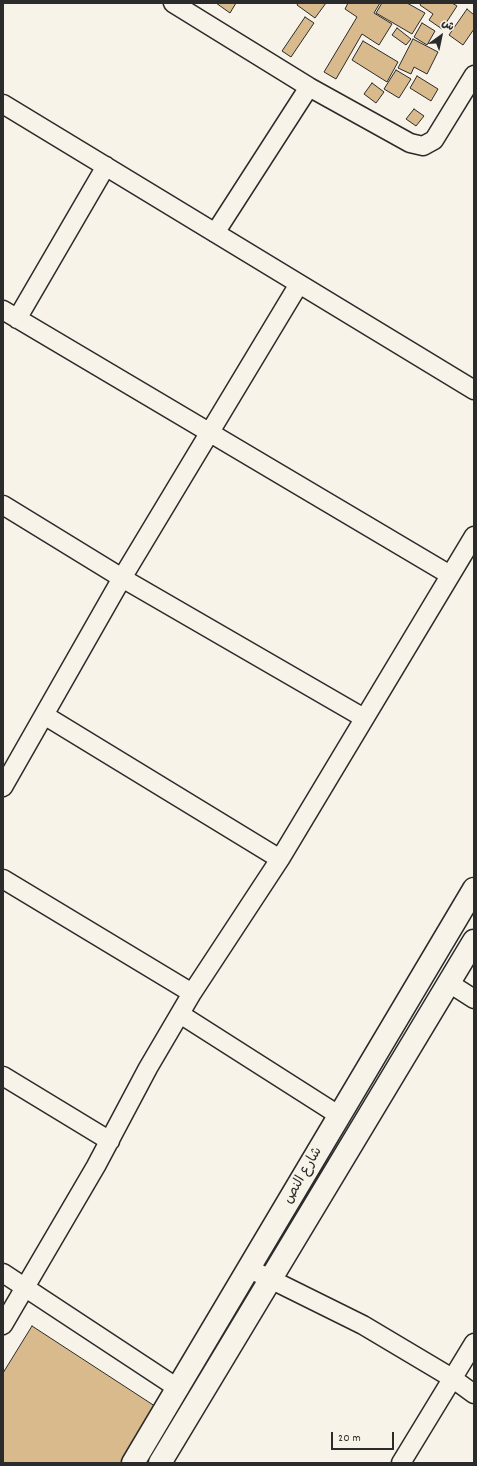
<!DOCTYPE html>
<html>
<head>
<meta charset="utf-8">
<style>
  body { margin:0 }
  #map { position:relative; width:477px; height:1466px; overflow:hidden; background:#f7f3e8; font-family:Dekko,"Playpen Sans Arabic",sans-serif }
  canvas { display:block }
  .frame { position:absolute; inset:0; border:4px solid #2b2b2b; pointer-events:none }
  .north { position:absolute; left:421px; top:16px; width:40px; height:40px; -webkit-text-stroke:3px #f7f3e8; paint-order:stroke; rotate:33deg; font-size:11px; font-weight:700; line-height:16px; text-align:center; color:#2b2b2b }
  .north::after { content:''; display:block; margin:auto; width:14px; height:18px; background:#2b2b2b; clip-path:polygon(50% 0,100% 100%,50% 72%,0 100%) }
  .scale { position:absolute; left:331px; top:1432px; width:63px; height:18px; box-sizing:border-box; border:2px solid #2b2b2b; border-top:0; padding-left:5px; font-size:12px; line-height:14px; white-space:nowrap; color:#2b2b2b; -webkit-text-stroke:3px #f7f3e8; paint-order:stroke }
</style>
</head>
<body>
<div id="map">
<canvas width="477" height="1466"></canvas>
<div class="frame"></div>
<div class="north">ش</div>
<div class="scale">20 m</div>
</div>
<script>
const context = document.querySelector('canvas').getContext('2d');
context.lineJoin = 'round';
function fill(path, color) { context.fillStyle = color; context.fill(path, 'evenodd'); }
const shape = rows => new Path2D(rows.map(r => 'M' + r).join(''));
function stroke(path, color, width, dash) { context.strokeStyle = color; context.lineWidth = width; context.lineCap = dash ? 'butt' : 'round'; context.setLineDash(dash || []); context.stroke(path); }
function drawText(font, color, halo, rows, align = 'center') {
  context.font = font + ' Dekko,"Playpen Sans Arabic",sans-serif'; context.lineWidth = 3.5; context.setLineDash([]); context.textBaseline = 'middle'; context.strokeStyle = halo; context.fillStyle = color; for (const [text, x, y, turn = 0] of rows) {
    context.save(); context.translate(x, y); context.rotate((+turn || 0) * Math.PI / 180); context.textAlign = isNaN(turn) ? turn : align; if (halo) context.strokeText(text, 0, 0); context.fillText(text, 0, 0); context.restore();
  }
}
const building = shape([
  [216,3,236,3,230,13,216,3],
  [298,3,326,3,315,18,297,5,298,3],
  [348,3,380,3,374,13,392,24,379,45,362,34,336,79,324,72,357,17,345,9,348,3],
  [382,3,407,3,425,13,412,34,376,13,382,3],
  [421,3,452,3,457,6,442,29,429,20,433,14,420,5,421,3],
  [467,9,474,15,474,29,463,45,449,35,467,9],
  [305,17,314,23,291,57,282,51,305,17],
  [422,23,435,31,427,45,414,37,422,23],
  [397,28,411,39,406,45,392,35,397,28],
  [413,39,438,52,427,74,414,67,411,74,398,68,413,39],
  [363,41,398,62,387,82,352,60,363,41],
  [396,70,411,79,399,98,384,89,396,70],
  [417,76,438,89,431,101,410,88,417,76],
  [372,83,384,92,376,103,364,94,372,83],
  [414,109,424,116,416,126,406,119,414,109],
  [32,1326,164,1412,128,1463,3,1463,3,1373,32,1326]
]);
fill(building, '#d9ba8c');
stroke(building, '#2b2b2b', 1);
const street = shape([
  [173,3,309,87,410,143,423,146,434,140,474,75],
  [3,104,474,390],
  [215,233,309,87],
  [3,310,450,575],
  [17,319,106,166],
  [3,505,122,578,364,718],
  [44,715,280,859],
  [3,787,122,578,299,284],
  [3,879,192,993],
  [449,983,474,999],
  [180,1014,340,1116],
  [3,1076,110,1141],
  [250,1269,363,1325,452,1378,474,1394],
  [3,1273,179,1389],
  [3,1325,96,1166,148,1068,192,993,280,859,474,536],
  [401,1463,474,1343]
]);
const secondary = shape([
  [133,1463,474,889],
  [160,1463,474,941]
]);
stroke(street, '#2b2b2b', 21);
stroke(secondary, '#2b2b2b', 25);
stroke(street, '#f7f3e8', 18);
stroke(secondary, '#f7f3e8', 22);
drawText('14px', '#2b2b2b', '#f7f3e8', [
  ["شارع النص",304,1176,-60]
]);
</script>
</body>
</html>
